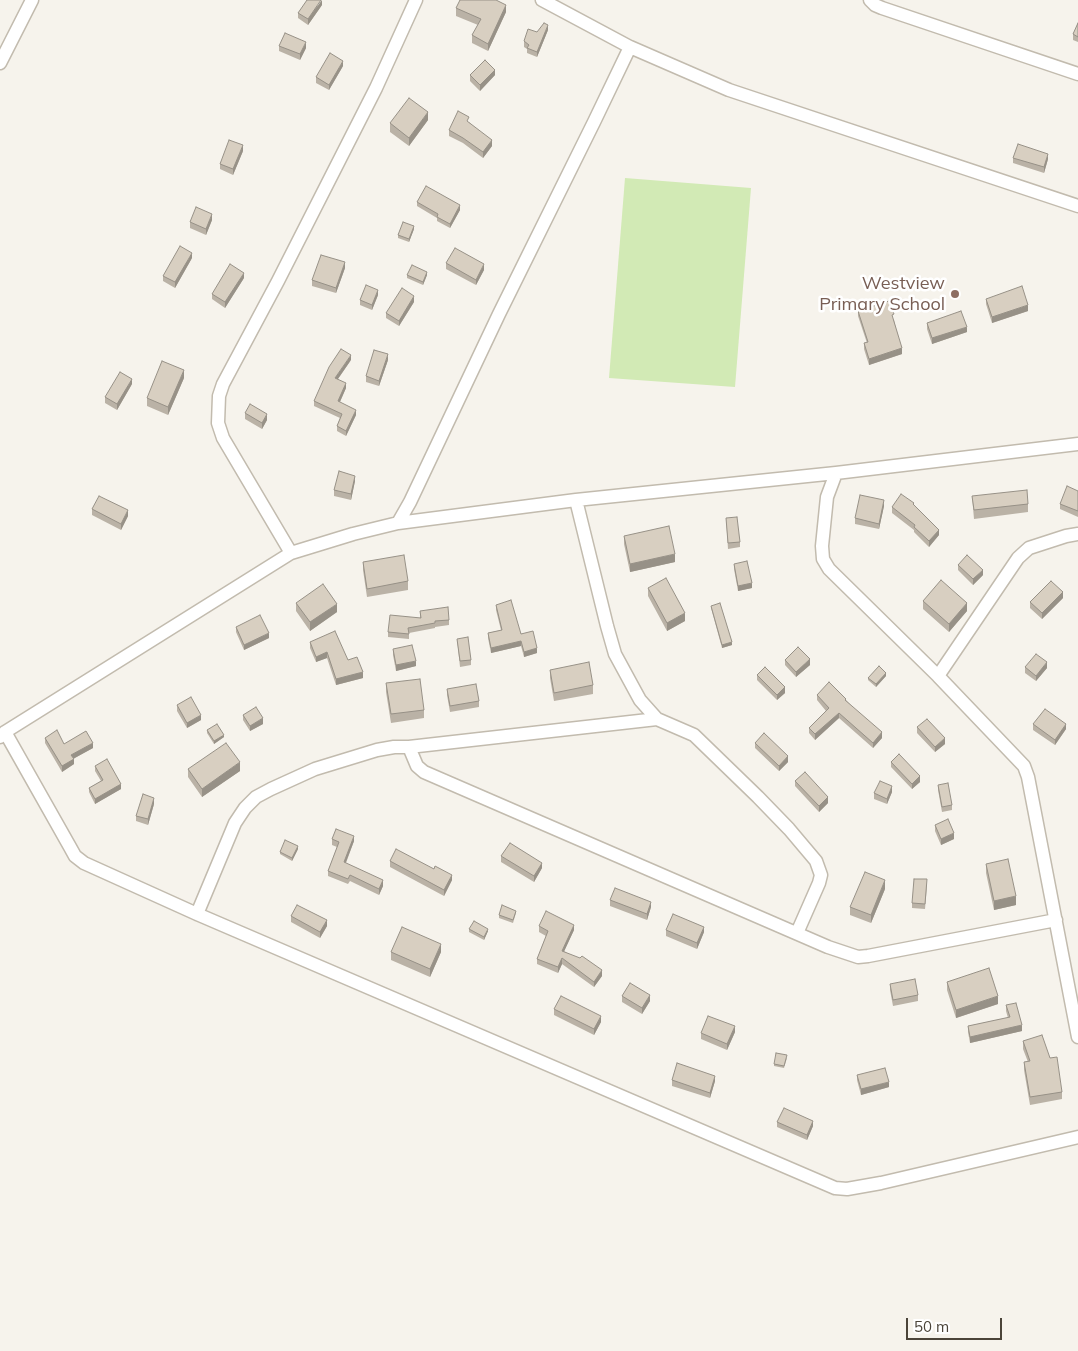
<!DOCTYPE html>
<html>
<head>
<meta charset="utf-8">
<style>
  body { margin:0 }
  #map { position:relative; width:1078px; height:1351px; overflow:hidden; background:#f6f3ec; font-family:Mulish,sans-serif }
  canvas { display:block }
  .scale { position:absolute; left:906px; top:1318px; width:96px; height:22px; box-sizing:border-box; border:2px solid #4b4439; border-top:0; padding-left:6px; font-size:15px; line-height:18px; white-space:nowrap; color:#4b4439; -webkit-text-stroke:4px #fff; paint-order:stroke }
</style>
</head>
<body>
<div id="map">
<canvas width="1078" height="1351"></canvas>
<div class="scale">50 m</div>
</div>
<script>
const context = document.querySelector('canvas').getContext('2d');
context.lineJoin = 'round';
function fill(path, color) { context.fillStyle = color; context.fill(path, 'evenodd'); }
const shape = rows => new Path2D(rows.map(r => 'M' + r).join(''));
function stroke(path, color, width, dash) { context.strokeStyle = color; context.lineWidth = width; context.lineCap = dash ? 'butt' : 'round'; context.setLineDash(dash || []); context.stroke(path); }
function drawText(font, color, halo, rows, align = 'center') {
  context.font = font + ' Mulish,sans-serif'; context.lineWidth = 5; context.setLineDash([]); context.textBaseline = 'middle'; context.strokeStyle = halo; context.fillStyle = color; for (const [text, x, y, turn = 0] of rows) {
    context.save(); context.translate(x, y); context.rotate((+turn || 0) * Math.PI / 180); context.textAlign = isNaN(turn) ? turn : align; if (halo) context.strokeText(text, 0, 0); context.fillText(text, 0, 0); context.restore();
  }
}
fill(shape([
  [625,178,751,188,735,387,609,378]
]), '#d2eab5');
const street = shape([
  [542,0,630,47,729,90,1078,206],
  [870,0,875,5,882,8,1078,74],
  [0,63,32,0],
  [836,473,827,497,822,546,823,559,829,569,938,676,1024,766,1028,777,1078,1037],
  [576,500,607,626,615,654,640,700,657,719],
  [398,523,410,502,499,314,594,122,630,47],
  [291,553,223,438,218,423,219,396,223,384,278,281,376,88,416,0],
  [938,676,1018,558,1029,548,1066,536,1078,534],
  [5,732,70,847,75,856,84,863,197,914,835,1188,847,1189,881,1183,1078,1137],
  [0,737,5,732,291,553,353,534,398,523,576,500,836,473,1078,444],
  [409,747,417,766,424,772,828,947,858,957,868,956,1056,920],
  [197,914,235,823,245,808,256,797,271,789,315,769,377,750,394,747,409,747,657,719,694,735,758,797,789,829,816,861,821,875,819,883,797,933]
]);
stroke(street, '#c2bbae', 15);
stroke(street, '#fff', 12);
fill(shape([
  [322,5,308,25,298,18,298,13],
  [456,8,506,12,488,51,472,43,472,35,478,25,456,16],
  [1078,23,1078,42,1073,40,1073,34],
  [548,30,537,57,527,53,527,49,524,47,524,41],
  [279,46,306,48,300,60,279,51],
  [343,66,329,90,316,83,316,77],
  [470,75,495,75,480,91,470,81],
  [428,120,409,146,390,132,390,123],
  [469,122,492,146,483,158,463,143,449,136,449,130],
  [243,151,233,175,220,169,220,164],
  [1013,158,1048,159,1044,173,1013,163],
  [417,202,460,210,450,228,437,221,437,218,417,206],
  [212,220,206,235,190,228,190,222],
  [414,229,409,242,398,238,398,235],
  [192,258,175,288,163,281,163,276],
  [446,263,484,270,476,285,446,269],
  [345,268,336,293,312,286,312,280],
  [407,275,427,275,423,285,407,278],
  [244,278,225,308,212,299,212,294],
  [378,295,372,310,360,305,360,300],
  [986,299,1028,311,992,323,986,304],
  [414,302,399,326,386,318,386,313],
  [858,311,894,320,902,354,869,365,864,349,864,343,867,343,858,316],
  [927,323,967,332,932,344,927,329],
  [351,360,338,379,346,388,340,402,356,415,346,436,337,431,337,426,340,418,314,406,314,401],
  [388,360,379,386,366,382,366,376],
  [184,378,168,415,147,406,147,398],
  [132,384,117,410,105,403,105,397],
  [245,413,267,420,262,429,245,419],
  [355,481,351,500,334,496,334,490],
  [1078,491,1078,517,1060,509,1060,504],
  [972,496,1028,504,1028,512,974,519],
  [914,505,939,535,929,547,914,532,914,530,892,513,892,507],
  [884,506,879,529,855,524,855,518],
  [92,509,128,516,121,530,92,515],
  [726,518,740,542,740,547,728,549],
  [624,536,675,562,630,572,624,544],
  [363,562,408,581,408,590,367,597,363,570],
  [734,564,752,588,738,591,734,569],
  [958,565,983,575,973,585,958,570],
  [648,588,685,621,667,631,648,596],
  [1063,598,1042,619,1030,608,1030,602],
  [923,601,967,611,949,632,923,609],
  [296,603,337,612,310,631,296,611],
  [496,605,521,634,537,653,524,657,521,646,491,653,488,638,488,633,501,630,496,610],
  [711,606,732,645,722,648,711,608],
  [420,611,449,620,449,625,435,627,435,628,409,633,409,639,388,637,388,632,420,618],
  [236,627,269,638,244,650,236,632],
  [457,639,471,660,471,665,460,667],
  [310,642,348,660,363,678,336,685,327,658,316,662,310,648],
  [393,649,416,666,396,671,393,655],
  [785,660,810,665,796,677,785,665],
  [1025,667,1047,668,1036,681,1025,673],
  [550,670,593,685,593,694,554,701,550,678],
  [757,675,785,693,777,700,757,680],
  [886,676,876,687,868,680,868,678],
  [386,683,424,710,424,718,391,723,386,692],
  [447,689,479,701,479,707,450,712,447,695],
  [817,695,846,700,882,738,873,748,839,718,815,740,809,733,809,728,826,711,817,700],
  [177,705,201,720,187,728,177,711],
  [243,715,263,724,250,731,243,720],
  [1033,724,1066,729,1055,745,1033,730],
  [917,727,945,744,935,752,917,733],
  [207,730,224,737,214,744,207,733],
  [45,738,64,744,93,748,73,759,74,764,62,772,45,743],
  [755,743,788,762,779,771,755,748],
  [891,762,920,782,912,789,891,767],
  [95,766,121,789,95,804,89,792,89,788,101,781,95,771],
  [188,769,240,771,202,797,188,777],
  [795,781,828,803,819,812,795,786],
  [938,785,952,805,952,810,942,812,938,790],
  [892,792,887,804,874,799,874,793],
  [154,804,148,825,136,821,136,816],
  [935,825,954,839,941,845,935,831],
  [332,839,354,841,346,863,383,886,379,895,350,881,348,884,328,876,328,871,337,847,332,845],
  [298,849,292,861,280,854,280,852],
  [501,856,542,868,534,882,501,862],
  [390,861,434,869,452,880,444,896,390,867],
  [986,864,1016,905,994,910,986,873],
  [927,885,925,909,912,908,912,903],
  [885,889,871,923,850,915,850,907],
  [610,900,651,907,647,920,610,906],
  [516,913,513,923,499,918,499,915],
  [291,916,327,926,320,938,291,922],
  [539,926,574,930,564,951,602,976,594,987,562,964,558,973,537,964,537,959,546,936,539,932],
  [469,929,488,931,484,940,469,932],
  [666,930,704,932,697,949,666,936],
  [391,952,441,952,430,977,391,960],
  [947,982,998,1004,956,1018,947,990],
  [890,984,918,995,918,1001,893,1006,890,990],
  [622,996,650,1001,642,1014,622,1002],
  [1006,1005,1022,1031,970,1043,968,1032,968,1026,1008,1018,1006,1011],
  [554,1009,601,1022,594,1035,554,1015],
  [735,1032,727,1050,701,1039,701,1033],
  [1023,1041,1050,1058,1062,1092,1062,1099,1030,1105,1024,1070,1024,1062,1028,1062,1023,1049],
  [787,1058,784,1068,774,1066,774,1064],
  [857,1075,889,1087,861,1095,857,1080],
  [672,1080,715,1081,710,1098,672,1086],
  [777,1122,813,1126,807,1140,777,1127]
]), '#bab2a6');
fill(shape([
  [322,0,322,5,308,25,308,19],
  [506,5,506,12,488,51,488,44],
  [548,25,548,30,537,57,537,52],
  [306,42,306,48,300,60,300,54],
  [343,61,343,66,329,90,329,85],
  [495,70,495,75,480,91,480,85],
  [428,112,428,120,409,146,409,138],
  [492,140,492,146,483,158,483,152],
  [243,145,243,151,233,175,233,169],
  [1048,154,1048,159,1044,173,1044,167],
  [460,205,460,210,450,228,450,224],
  [212,214,212,220,206,235,206,229],
  [414,226,414,229,409,242,409,239],
  [192,253,192,258,175,288,175,282],
  [345,262,345,268,336,293,336,288],
  [484,264,484,270,476,285,476,280],
  [427,272,427,275,423,285,423,282],
  [244,273,244,278,225,308,225,302],
  [378,290,378,295,372,310,372,305],
  [414,296,414,302,399,326,399,321],
  [1028,305,1028,311,992,323,992,317],
  [967,327,967,332,932,344,932,338],
  [902,348,902,354,869,365,869,359],
  [388,354,388,360,379,386,379,381],
  [351,355,351,360,335,383,335,378],
  [184,370,184,378,168,415,168,407],
  [132,379,132,384,117,410,117,404],
  [346,383,346,388,338,406,338,401],
  [356,410,356,415,346,436,346,431],
  [267,414,267,420,262,429,262,423],
  [355,476,355,481,351,500,351,494],
  [884,500,884,506,879,529,879,524],
  [128,510,128,516,121,530,121,524],
  [939,530,939,535,929,547,929,541],
  [675,554,675,562,630,572,630,564],
  [983,570,983,575,973,585,973,579],
  [752,583,752,588,738,591,738,586],
  [1063,592,1063,598,1042,619,1042,613],
  [967,603,967,611,949,632,949,624],
  [337,604,337,612,310,631,310,622],
  [685,613,685,621,667,631,667,623],
  [269,633,269,638,244,650,244,645],
  [521,641,521,646,491,653,491,648],
  [732,642,732,645,722,648,722,645],
  [537,648,537,653,524,657,524,652],
  [327,652,327,658,316,662,316,657],
  [810,659,810,665,796,677,796,672],
  [416,661,416,666,396,671,396,665],
  [1047,662,1047,668,1036,681,1036,676],
  [363,672,363,678,336,685,336,679],
  [886,673,886,676,876,687,876,684],
  [785,687,785,693,777,700,777,695],
  [839,713,839,718,815,740,815,734],
  [201,715,201,720,187,728,187,723],
  [263,718,263,724,250,731,250,726],
  [1066,724,1066,729,1055,745,1055,740],
  [882,732,882,738,873,748,873,743],
  [224,735,224,737,214,744,214,741],
  [945,738,945,744,935,752,935,747],
  [93,743,93,748,71,760,71,755],
  [788,756,788,762,779,771,779,766],
  [74,759,74,764,62,772,62,766],
  [240,762,240,771,202,797,202,789],
  [920,776,920,782,912,789,912,784],
  [121,784,121,789,95,804,95,799],
  [892,786,892,792,887,804,887,799],
  [828,797,828,803,819,812,819,806],
  [154,798,154,804,148,825,148,819],
  [954,833,954,839,941,845,941,839],
  [354,836,354,841,344,867,344,862],
  [298,846,298,849,292,861,292,858],
  [542,863,542,868,534,882,534,876],
  [452,875,452,880,444,896,444,890],
  [383,880,383,886,379,895,379,889],
  [885,880,885,889,871,923,871,915],
  [1016,896,1016,905,994,910,994,901],
  [651,902,651,907,647,920,647,914],
  [327,920,327,926,320,938,320,932],
  [574,925,574,930,562,956,562,951],
  [704,927,704,932,697,949,697,943],
  [488,929,488,931,484,940,484,937],
  [441,944,441,952,430,977,430,969],
  [562,958,562,964,558,973,558,967],
  [602,970,602,976,594,987,594,982],
  [650,995,650,1001,642,1014,642,1008],
  [998,996,998,1004,956,1018,956,1010],
  [601,1016,601,1022,594,1035,594,1029],
  [1022,1025,1022,1031,970,1043,970,1037],
  [735,1026,735,1032,727,1050,727,1044],
  [715,1076,715,1081,710,1098,710,1093],
  [889,1082,889,1087,861,1095,861,1089],
  [813,1121,813,1126,807,1140,807,1135]
]), '#979187');
const building = shape([
  [307,0,321,0,308,19,298,13,307,0],
  [460,0,496,0,506,5,488,44,472,35,481,19,456,8,460,0],
  [544,23,548,25,537,52,527,48,529,45,524,41,528,29,537,32,544,23],
  [1078,23,1078,37,1073,34,1078,23],
  [285,33,306,42,300,54,279,46,285,33],
  [330,53,343,61,329,85,316,77,330,53],
  [485,60,495,70,480,85,470,75,485,60],
  [409,98,428,112,409,138,390,123,409,98],
  [458,111,469,117,467,121,492,140,483,152,463,138,449,130,458,111],
  [229,140,243,145,233,169,220,164,229,140],
  [1018,144,1048,154,1044,167,1013,158,1018,144],
  [426,186,460,205,450,224,437,217,438,214,417,202,426,186],
  [196,207,212,214,206,229,190,222,196,207],
  [403,222,414,226,409,239,398,235,403,222],
  [180,246,192,253,175,282,163,276,180,246],
  [455,248,484,264,476,280,446,263,455,248],
  [321,255,345,262,336,288,312,280,321,255],
  [230,264,244,273,225,302,212,294,230,264],
  [412,265,427,272,423,282,407,275,412,265],
  [366,285,378,290,372,305,360,300,366,285],
  [1022,286,1028,305,992,317,986,299,1022,286],
  [402,288,414,296,399,321,386,313,402,288],
  [889,301,894,314,892,315,902,348,869,359,864,343,868,342,858,311,889,301],
  [961,311,967,327,932,338,927,323,961,311],
  [341,349,351,355,335,378,346,383,338,401,356,410,346,431,337,426,342,414,314,401,329,367,341,349],
  [374,350,388,354,379,381,366,376,374,350],
  [162,361,184,370,168,407,147,398,162,361],
  [120,372,132,379,117,404,105,397,120,372],
  [250,404,267,414,262,423,245,413,250,404],
  [339,471,355,476,351,494,334,490,339,471],
  [1067,486,1078,491,1078,511,1060,504,1067,486],
  [1027,490,1028,504,974,510,972,496,1027,490],
  [901,494,914,503,913,504,939,530,929,541,914,527,915,525,892,507,901,494],
  [860,495,884,500,879,524,855,518,860,495],
  [99,496,128,510,121,524,92,509,99,496],
  [737,517,740,542,728,543,726,518,737,517],
  [669,526,675,554,630,564,624,536,669,526],
  [404,555,408,581,367,589,363,562,404,555],
  [967,555,983,570,973,579,958,565,967,555],
  [747,561,752,583,738,586,734,564,747,561],
  [666,578,685,613,667,623,648,588,666,578],
  [941,580,967,603,949,624,923,601,941,580],
  [1051,581,1063,592,1042,613,1030,602,1051,581],
  [323,584,337,604,310,622,296,603,323,584],
  [511,600,521,634,533,631,537,648,524,652,521,641,491,648,488,633,502,630,496,605,511,600],
  [720,603,732,642,722,645,711,606,720,603],
  [448,607,449,620,435,621,435,623,408,628,409,634,388,632,390,615,421,618,420,611,448,607],
  [260,615,269,633,244,645,236,627,260,615],
  [335,631,348,660,357,657,363,672,336,679,327,652,316,657,310,642,335,631],
  [468,637,471,660,460,661,457,639,468,637],
  [412,645,416,661,396,665,393,649,412,645],
  [798,647,810,659,796,672,785,660,798,647],
  [1036,654,1047,662,1036,676,1025,667,1036,654],
  [589,662,593,685,554,693,550,670,589,662],
  [879,666,886,673,876,684,868,678,879,666],
  [765,667,785,687,777,695,757,675,765,667],
  [420,679,424,710,391,714,386,683,420,679],
  [829,682,846,699,845,700,882,732,873,743,839,713,815,734,809,728,829,708,817,695,829,682],
  [476,684,479,701,450,706,447,689,476,684],
  [191,697,201,715,187,723,177,705,191,697],
  [256,707,263,718,250,726,243,715,256,707],
  [1045,709,1066,724,1055,740,1033,724,1045,709],
  [927,719,945,738,935,747,917,727,927,719],
  [217,724,224,735,214,741,207,730,217,724],
  [57,730,64,744,86,731,93,743,71,755,74,759,62,766,45,738,57,730],
  [764,733,788,756,779,766,755,743,764,733],
  [226,743,240,762,202,789,188,769,226,743],
  [899,754,920,776,912,784,891,762,899,754],
  [107,759,121,784,95,799,89,788,103,780,95,766,107,759],
  [805,772,828,797,819,806,795,781,805,772],
  [880,781,892,786,887,799,874,793,880,781],
  [948,783,952,805,942,807,938,785,948,783],
  [143,794,154,798,148,819,136,816,143,794],
  [948,819,954,833,941,839,935,825,948,819],
  [336,829,354,836,344,862,383,880,379,889,350,875,348,879,328,871,339,842,332,839,336,829],
  [285,840,298,846,292,858,280,852,285,840],
  [510,843,542,863,534,876,501,856,510,843],
  [396,849,434,869,435,866,452,875,444,890,390,861,396,849],
  [1008,859,1016,896,994,901,986,864,1008,859],
  [865,872,885,880,871,915,850,907,865,872],
  [914,879,927,879,925,904,912,903,914,879],
  [615,888,651,902,647,914,610,900,615,888],
  [297,905,327,920,320,932,291,916,297,905],
  [502,905,516,911,513,920,499,915,502,905],
  [546,911,574,925,562,951,580,958,582,956,602,970,594,982,562,958,558,967,537,959,548,931,539,926,546,911],
  [673,914,704,927,697,943,666,930,673,914],
  [474,921,488,929,484,937,469,929,474,921],
  [402,927,441,944,430,969,391,952,402,927],
  [989,968,998,996,956,1010,947,982,989,968],
  [915,979,918,995,893,1000,890,984,915,979],
  [630,983,650,995,642,1008,622,996,630,983],
  [561,996,601,1016,594,1029,554,1009,561,996],
  [1016,1003,1022,1025,970,1037,968,1026,1010,1017,1006,1005,1016,1003],
  [708,1016,735,1026,727,1044,701,1033,708,1016],
  [1042,1035,1050,1058,1057,1057,1062,1092,1030,1097,1024,1062,1030,1061,1023,1041,1042,1035],
  [776,1053,787,1055,784,1066,774,1064,776,1053],
  [677,1063,715,1076,710,1093,672,1080,677,1063],
  [885,1068,889,1082,861,1089,857,1075,885,1068],
  [784,1108,813,1121,807,1135,777,1122,784,1108]
]);
fill(building, '#d8cfc1');
stroke(building, '#979187', 1);
for (const [x, y, r, color] of [
  [955,294,5,"#8d6e63"]
]) { const dot = new Path2D(); dot.arc(x, y, r, 0, 2 * Math.PI); context.fillStyle = color; context.fill(dot); stroke(dot, '#fff', 2); }
drawText('18px', '#785e54', '#fff', [
  ["Westview",945,284],
  ["Primary School",945,305]
], 'right');
</script>
</body>
</html>
